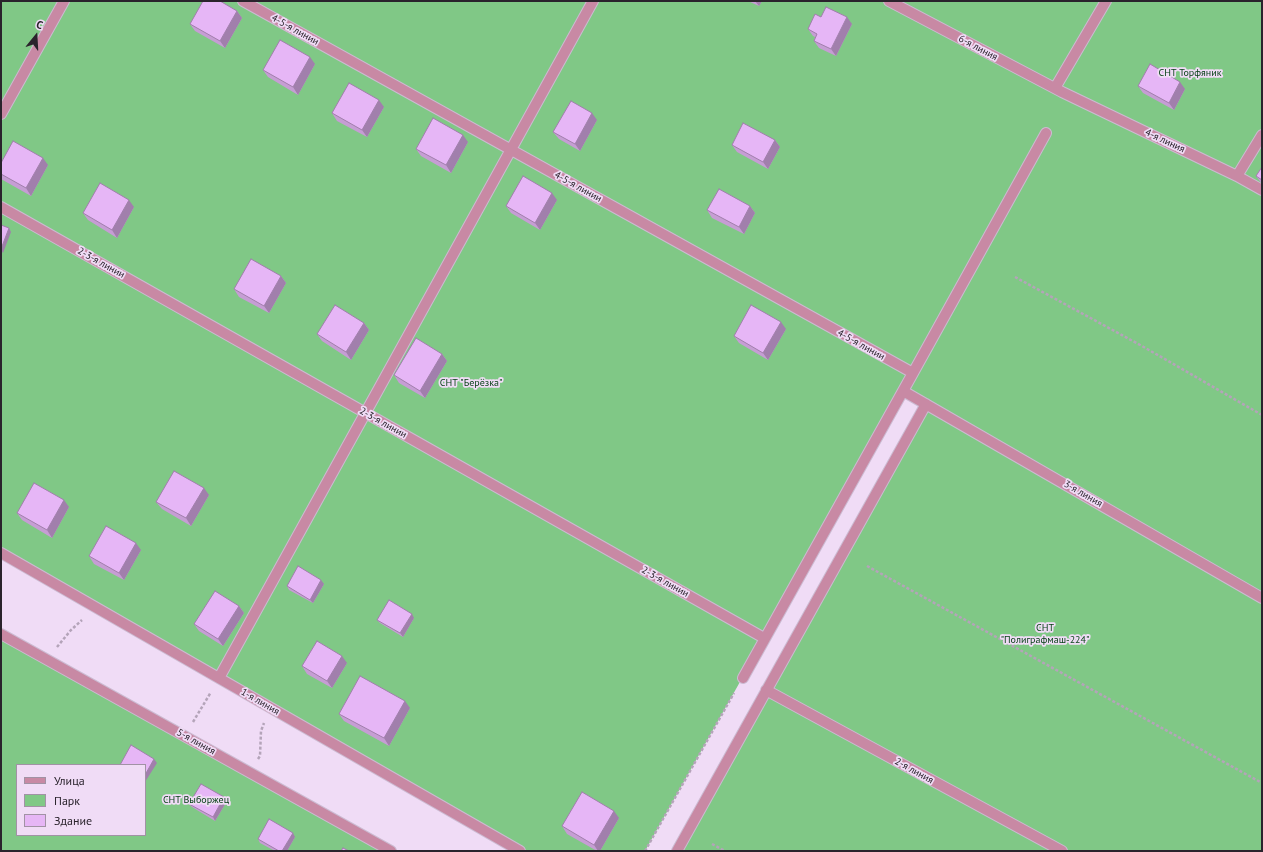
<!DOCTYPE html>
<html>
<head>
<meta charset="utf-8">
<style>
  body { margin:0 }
  #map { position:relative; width:1263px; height:852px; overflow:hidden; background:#f0dcf6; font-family:"PT Sans",sans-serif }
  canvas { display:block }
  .frame { position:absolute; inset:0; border:2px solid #2a232c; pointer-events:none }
  .legend { position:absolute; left:16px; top:764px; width:130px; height:72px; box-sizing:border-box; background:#f0dcf6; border:1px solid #a192a5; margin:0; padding:5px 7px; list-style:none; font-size:12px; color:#2a232c }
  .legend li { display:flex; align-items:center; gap:8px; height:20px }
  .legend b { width:20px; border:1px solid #a192a5 }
  .north { position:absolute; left:16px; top:16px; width:40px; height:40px; -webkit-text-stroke:3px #f0dcf6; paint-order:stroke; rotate:18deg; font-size:11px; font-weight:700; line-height:16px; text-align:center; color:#2a232c }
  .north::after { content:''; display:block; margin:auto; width:14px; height:18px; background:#2a232c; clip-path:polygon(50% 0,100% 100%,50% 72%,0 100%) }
</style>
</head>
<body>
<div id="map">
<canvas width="1263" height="852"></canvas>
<div class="frame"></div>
<ul class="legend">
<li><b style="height:5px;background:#c889a4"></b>Улица</li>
<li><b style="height:11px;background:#80c886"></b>Парк</li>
<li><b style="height:11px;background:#e6b6f6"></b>Здание</li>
</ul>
<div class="north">С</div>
</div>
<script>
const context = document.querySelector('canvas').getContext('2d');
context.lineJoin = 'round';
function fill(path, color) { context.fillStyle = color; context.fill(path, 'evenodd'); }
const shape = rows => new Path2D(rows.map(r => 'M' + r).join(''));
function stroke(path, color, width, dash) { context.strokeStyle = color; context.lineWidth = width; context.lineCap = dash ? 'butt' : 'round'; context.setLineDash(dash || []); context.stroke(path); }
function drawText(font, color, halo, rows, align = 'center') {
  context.font = font + ' "PT Sans",sans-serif'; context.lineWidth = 3.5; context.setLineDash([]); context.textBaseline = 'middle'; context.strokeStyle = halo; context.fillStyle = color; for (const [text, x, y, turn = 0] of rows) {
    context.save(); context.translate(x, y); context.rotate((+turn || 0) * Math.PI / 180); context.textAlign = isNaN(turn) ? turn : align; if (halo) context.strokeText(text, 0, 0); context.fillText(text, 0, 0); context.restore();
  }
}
fill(shape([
  [1,1,1262,1,1262,851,677,851,929,405,905,388,645,851,520,851,1,553],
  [1,634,392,851,1,851],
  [17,765,145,765,145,835,17,835]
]), '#80c886');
const minor = shape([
  [243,1,913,373],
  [889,1,1062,92,1237,176,1262,190],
  [1055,88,1106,1],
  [1,114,64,1],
  [1237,176,1262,135],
  [1,207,764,638],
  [903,391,1262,598],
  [1,553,520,851],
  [1,634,391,851],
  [219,678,593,1],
  [743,678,913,373,1046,133],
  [766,690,1062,851],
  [677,851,926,404]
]);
stroke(minor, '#ccbbd2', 12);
stroke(shape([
  [1015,277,1142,346,1262,415],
  [867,566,1262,783],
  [57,647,71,630,82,620],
  [193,722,211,692],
  [258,759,260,756,261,731,264,723],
  [712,844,725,851],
  [645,851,734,693]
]), '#b4a4b9', 2.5, [3, 2]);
stroke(minor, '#c889a4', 10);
fill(shape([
  [748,1,762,1,759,6],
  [237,11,242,18,225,48,195,31,190,24],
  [821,17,852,24,836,56,819,48,814,41,815,37,813,36,808,29],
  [315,64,298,95,268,77,263,70],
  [1138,86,1185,89,1174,110,1143,93],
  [384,107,367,137,337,121,332,113],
  [597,120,580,151,559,139,553,132],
  [775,140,780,147,768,169,737,152,732,145],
  [468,142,451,173,421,156,416,149],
  [1,163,48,165,31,196,1,179],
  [1262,167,1262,184,1256,176],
  [557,200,540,230,511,213,506,206],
  [750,206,755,213,744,234,712,218,707,210],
  [134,207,117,238,88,220,83,213],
  [281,276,286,283,269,313,239,297,234,289],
  [364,323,369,330,351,360,322,341,317,334],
  [786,329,768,360,739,343,734,336],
  [442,354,447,361,425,398,399,383,394,375],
  [209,495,191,526,162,509,156,502],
  [69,507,52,538,22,520,17,513],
  [141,550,124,580,94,564,89,556],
  [324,584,313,603,289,590,287,586],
  [239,606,244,613,223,646,199,631,194,624],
  [414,618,403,637,380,623,377,620],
  [347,663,332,688,307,674,302,666],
  [410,708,389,746,344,721,339,714],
  [227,801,215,821,192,807,189,804],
  [619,818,600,851,597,851,567,834,562,826],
  [295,837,287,851,275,851,260,843,258,839]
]), '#c69dd4');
fill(shape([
  [755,1,762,1,759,6],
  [237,11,242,18,225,48,220,41],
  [847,17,852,24,836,56,831,49],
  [310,57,315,64,298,95,293,87],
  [1180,82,1185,89,1174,110,1169,103],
  [379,100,384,107,367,137,362,130],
  [592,113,597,120,580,151,575,144],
  [463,135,468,142,451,173,446,165],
  [775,140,780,147,768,169,763,162],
  [43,158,48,165,31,196,26,188],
  [552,193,557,200,540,230,535,223],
  [129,200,134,207,117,238,112,230],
  [750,206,755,213,744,234,739,227],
  [9,228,11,232,3,253,1,250],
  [281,276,286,283,269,313,264,306],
  [781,322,786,329,768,360,763,353],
  [364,323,369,330,351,360,346,352],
  [442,354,447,361,425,398,420,391],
  [204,488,209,495,191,526,186,518],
  [64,500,69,507,52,538,47,530],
  [136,543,141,550,124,580,119,573],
  [321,580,324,584,313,603,310,600],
  [239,606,244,613,223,646,218,639],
  [412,614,414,618,403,637,400,633],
  [342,656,347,663,332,688,327,681],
  [405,701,410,708,389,746,384,738],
  [154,759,157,763,145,782,145,775],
  [224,797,227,801,215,821,213,817],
  [614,811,619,818,600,851,598,851,594,845],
  [293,833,295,837,287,851,282,851]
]), '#a17fac');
const building = shape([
  [203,1,220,1,237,11,220,41,190,24,203,1],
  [826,7,847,17,831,49,814,41,817,34,808,29,815,14,821,17,826,7],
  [280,40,310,57,293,87,263,70,280,40],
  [1150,64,1180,82,1169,103,1138,86,1150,64],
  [349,83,379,100,362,130,332,113,349,83],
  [571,101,592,113,575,144,553,132,571,101],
  [433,118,463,135,446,165,416,149,433,118],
  [743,123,775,140,763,162,732,145,743,123],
  [13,141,43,158,26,188,1,174,1,163,13,141],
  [1262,167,1262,180,1256,176,1262,167],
  [523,176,552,193,535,223,506,206,523,176],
  [100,183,129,200,112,230,83,213,100,183],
  [719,189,750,206,739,227,707,210,719,189],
  [1,225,9,228,1,249,1,225],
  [251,259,281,276,264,306,234,289,251,259],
  [335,305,364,323,346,352,317,334,335,305],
  [751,305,781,322,763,353,734,336,751,305],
  [416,338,442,354,420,391,394,375,416,338],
  [174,471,204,488,186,518,156,502,174,471],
  [34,483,64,500,47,530,17,513,34,483],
  [106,526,136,543,119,573,89,556,106,526],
  [298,566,321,580,310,600,287,586,298,566],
  [215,591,239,606,218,639,194,624,215,591],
  [389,600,412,614,400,633,377,620,389,600],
  [317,641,342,656,327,681,302,666,317,641],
  [360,676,405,701,384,738,339,714,360,676],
  [131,745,154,759,145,775,145,765,120,765,131,745],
  [201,784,224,797,213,817,189,804,201,784],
  [582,792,614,811,594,845,562,826,582,792],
  [269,819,293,833,282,851,279,851,258,839,269,819],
  [343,848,349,851,341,851,343,848]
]);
fill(building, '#e6b6f6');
stroke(building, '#a17fac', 1);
drawText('10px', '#2a232c', '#f0dcf6', [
  ["4-5-я линии",295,30,29],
  ["6-я линия",978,48,28],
  ["4-я линия",1165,141,25],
  ["4-5-я линии",578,187,29],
  ["2-3-я линии",101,263,29],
  ["4-5-я линии",861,345,29],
  ["2-3-я линии",383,423,29],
  ["3-я линия",1083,494,30],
  ["2-3-я линии",665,582,29],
  ["1-я линия",260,702,30],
  ["5-я линия",196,742,29],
  ["2-я линия",914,771,29]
]);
drawText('10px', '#013d10', '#f0dcf6', [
  ["СНТ Торфяник",1190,73],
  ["СНТ \"Берёзка\"",471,383],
  ["СНТ",1045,628],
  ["\"Полиграфмаш-224\"",1045,640],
  ["СНТ Выборжец",196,800]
]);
</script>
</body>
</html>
